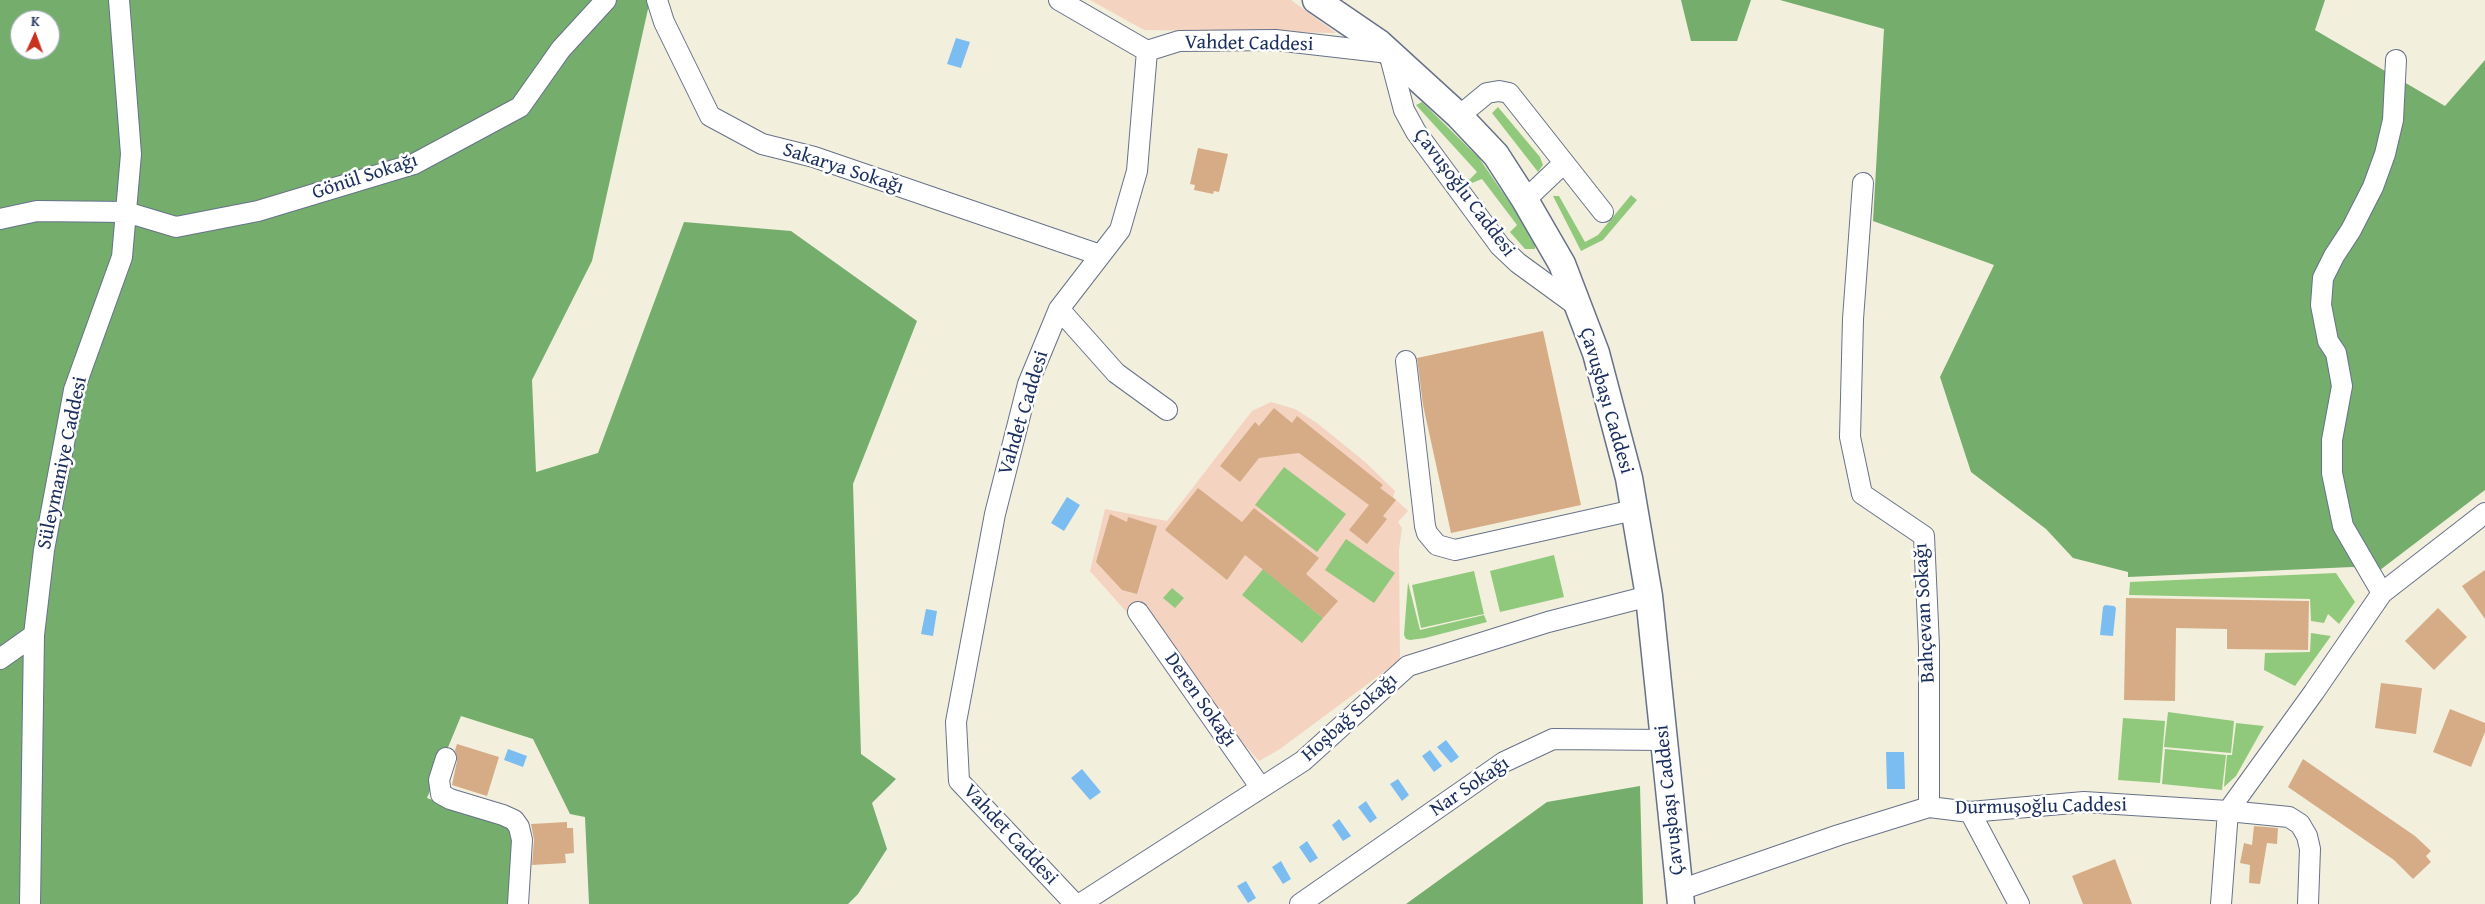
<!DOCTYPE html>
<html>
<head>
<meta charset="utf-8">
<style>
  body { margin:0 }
  #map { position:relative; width:2485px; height:904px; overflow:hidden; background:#f3efdd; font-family:"Gentium Book Plus",serif }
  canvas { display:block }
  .north { position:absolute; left:10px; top:10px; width:50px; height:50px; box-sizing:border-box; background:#fff; border:1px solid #a4acbf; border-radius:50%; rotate:2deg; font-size:14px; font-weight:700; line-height:20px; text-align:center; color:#1b2f5e }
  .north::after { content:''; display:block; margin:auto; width:18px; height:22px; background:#c8321e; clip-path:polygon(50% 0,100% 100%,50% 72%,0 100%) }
</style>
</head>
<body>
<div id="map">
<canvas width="2485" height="904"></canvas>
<div class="north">K</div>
</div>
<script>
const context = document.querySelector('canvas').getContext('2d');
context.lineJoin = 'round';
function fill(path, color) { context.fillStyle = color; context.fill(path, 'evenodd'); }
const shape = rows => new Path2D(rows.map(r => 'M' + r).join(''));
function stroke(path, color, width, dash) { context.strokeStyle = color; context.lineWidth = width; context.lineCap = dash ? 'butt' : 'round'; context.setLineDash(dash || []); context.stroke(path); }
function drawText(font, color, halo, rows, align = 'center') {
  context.font = font + ' "Gentium Book Plus",serif'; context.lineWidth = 5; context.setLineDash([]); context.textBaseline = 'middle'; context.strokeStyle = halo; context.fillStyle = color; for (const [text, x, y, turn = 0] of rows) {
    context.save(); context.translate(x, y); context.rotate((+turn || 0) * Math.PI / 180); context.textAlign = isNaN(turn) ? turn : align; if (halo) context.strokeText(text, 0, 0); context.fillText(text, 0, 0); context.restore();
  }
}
fill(shape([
  [1090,0,1291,0,1336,33,1144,30],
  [1271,402,1295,409,1317,423,1364,461,1395,491,1393,497,1408,511,1398,522,1402,528,1399,550,1400,660,1280,749,1259,761,1090,571,1105,509,1167,521,1252,411]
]), '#f4d3c1');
fill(shape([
  [1422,102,1479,158,1536,241,1535,249,1525,249,1510,232,1517,225,1482,179,1472,183,1469,180,1477,172,1416,105],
  [1498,107,1540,157,1543,165,1538,172,1492,113],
  [1631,195,1637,200,1603,240,1581,251,1553,196,1559,196,1585,242,1598,235],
  [1284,467,1346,514,1317,552,1255,505],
  [1346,539,1395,573,1374,603,1325,570],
  [1554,555,1564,597,1500,612,1490,571],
  [1263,569,1323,618,1302,643,1242,595],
  [1474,571,1484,614,1421,628,1412,585],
  [2336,573,2355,602,2339,624,2328,614,2324,623,2311,621,2310,599,2129,595,2130,582],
  [1408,582,1420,630,1484,615,1487,622,1425,638,1410,640,1406,639,1404,635],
  [1172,588,1184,598,1175,608,1163,598],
  [2311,633,2331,636,2295,686,2264,670,2265,653,2310,652],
  [2168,712,2234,721,2231,753,2164,747],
  [2123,718,2165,721,2160,783,2118,780],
  [2236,723,2264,726,2236,776,2224,787,2227,755,2232,755],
  [2165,749,2226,755,2222,790,2162,784]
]), '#91c97c');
fill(shape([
  [0,0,650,0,592,261,532,380,536,472,598,453,684,222,791,231,917,321,853,484,861,754,896,779,872,803,887,849,858,894,848,904,589,904,585,817,570,814,533,739,461,716,427,798,516,829,509,904,0,904],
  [20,20,50,20,50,50,20,50],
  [1681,0,1751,0,1737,41,1691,41],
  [1780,0,2325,0,2315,30,2445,106,2485,60,2485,490,2380,570,2352,567,2128,577,2128,572,2073,558,2046,529,1971,472,1940,377,1994,265,1873,221,1884,29],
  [1640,786,1643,904,1406,904,1547,802]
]), '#74ad6c');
fill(shape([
  [956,38,970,42,961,68,947,64],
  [1067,497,1080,505,1064,531,1051,523],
  [2105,605,2114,606,2116,608,2113,636,2100,635,2103,607],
  [926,609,937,611,933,636,921,634],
  [1446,740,1459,757,1451,763,1437,747],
  [508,749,527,756,523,767,504,760],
  [1430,750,1442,766,1434,772,1422,756],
  [1886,752,1904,752,1905,789,1887,789],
  [1082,769,1101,792,1090,800,1071,778],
  [1398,779,1409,795,1402,801,1390,784],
  [1366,801,1377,818,1370,823,1358,807],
  [1339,819,1351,836,1343,841,1332,825],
  [1307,841,1318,858,1310,863,1299,847],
  [1281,861,1291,879,1283,884,1272,867],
  [1246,881,1256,898,1248,903,1237,886]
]), '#7bbdf0');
fill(shape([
  [1198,148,1228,154,1219,192,1214,191,1213,194,1194,190,1195,185,1190,184],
  [1543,331,1581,505,1451,533,1423,405,1417,358],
  [1274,408,1292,423,1297,416,1383,485,1380,488,1396,500,1383,516,1387,519,1367,544,1349,530,1369,505,1299,453,1259,458,1240,482,1220,466,1255,422,1259,426],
  [1198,488,1242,522,1254,508,1319,558,1306,574,1338,601,1323,618,1245,555,1227,580,1165,530],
  [1110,514,1127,522,1128,517,1157,526,1137,594,1122,590,1096,562],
  [2485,570,2485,619,2462,586],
  [2126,598,2309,601,2308,650,2227,649,2227,629,2176,628,2175,701,2124,700],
  [2438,608,2467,637,2434,670,2405,641],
  [2381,683,2422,688,2416,734,2375,728],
  [2450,709,2485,723,2485,732,2471,767,2433,752],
  [457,744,499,757,487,796,452,785,457,761,455,750],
  [2303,759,2415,836,2431,851,2426,856,2431,862,2413,879,2394,860,2288,787],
  [567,822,567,828,573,828,574,853,565,854,566,863,532,865,534,840,531,824],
  [2254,826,2278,828,2277,844,2267,843,2260,884,2249,883,2250,865,2240,863,2244,843,2252,845],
  [2115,859,2132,904,2083,904,2072,876]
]), '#d6ac87');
const minor = shape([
  [657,0,664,22,710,116,762,144,814,157,1100,255],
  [1059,0,1147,51],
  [1459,116,1487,93,1499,91,1509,93,1603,212],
  [1863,183,1853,319,1850,437,1862,494,1924,536,1929,646,1929,807],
  [1525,200,1564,163],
  [0,219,37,211,126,212,176,227,258,211,414,164,520,107,561,49,606,0],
  [1059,309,1116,373,1167,410],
  [1406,361,1425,526,1427,533,1437,545,1455,550,1634,510],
  [2382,593,2343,526,2332,473,2332,440,2342,386,2336,353,2328,341,2321,305,2323,278,2334,256,2351,230,2373,187,2385,154,2393,120,2396,60],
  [1138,612,1261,788],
  [0,659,34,635],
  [446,758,439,780,441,794,450,799,503,815,514,820,519,827,522,840,518,904],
  [1970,812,2019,904],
  [1680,890,1839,835,1929,807,1970,812,2084,802,2228,811,2314,692,2382,593,2485,513],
  [30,904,34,635,44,550,74,390,122,257,131,154,119,0],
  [1075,904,959,781,956,722,995,514,1028,384,1059,309,1120,230,1137,171,1147,51,1179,41,1275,40,1389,53,1404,110,1416,132,1500,246,1518,263,1577,306],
  [1080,904,1303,761,1408,666,1548,622,1649,596],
  [1300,904,1504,762,1553,739,1664,740],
  [2221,904,2228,811,2289,817,2300,824,2307,836,2310,849,2308,904]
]);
const major = shape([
  [1316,0,1379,43,1459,116,1496,155,1525,200,1562,264,1596,353,1629,478,1649,596,1681,904]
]);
stroke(minor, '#67728a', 22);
stroke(major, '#67728a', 29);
stroke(minor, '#fff', 20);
stroke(major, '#fff', 26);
drawText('20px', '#1b2f5e', '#fff', [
  ["Vahdet Caddesi",1249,44,1],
  ["Sakarya Sokağı",843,169,18],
  ["Gönül Sokağı",365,177,-18],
  ["Çavuşoğlu Caddesi",1464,193,53],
  ["Çavuşbaşı Caddesi",1606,401,74],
  ["Vahdet Caddesi",1024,413,-73],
  ["Süleymaniye Caddesi",63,463,-78],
  ["Bahçevan Sokağı",1925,613,-93],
  ["Deren Sokağı",1200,700,55],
  ["Hoşbağ Sokağı",1350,718,-42],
  ["Nar Sokağı",1470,787,-34],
  ["Çavuşbaşı Caddesi",1670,800,-96],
  ["Durmuşoğlu Caddesi",2041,807,-1],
  ["Vahdet Caddesi",1010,835,47]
]);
</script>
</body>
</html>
